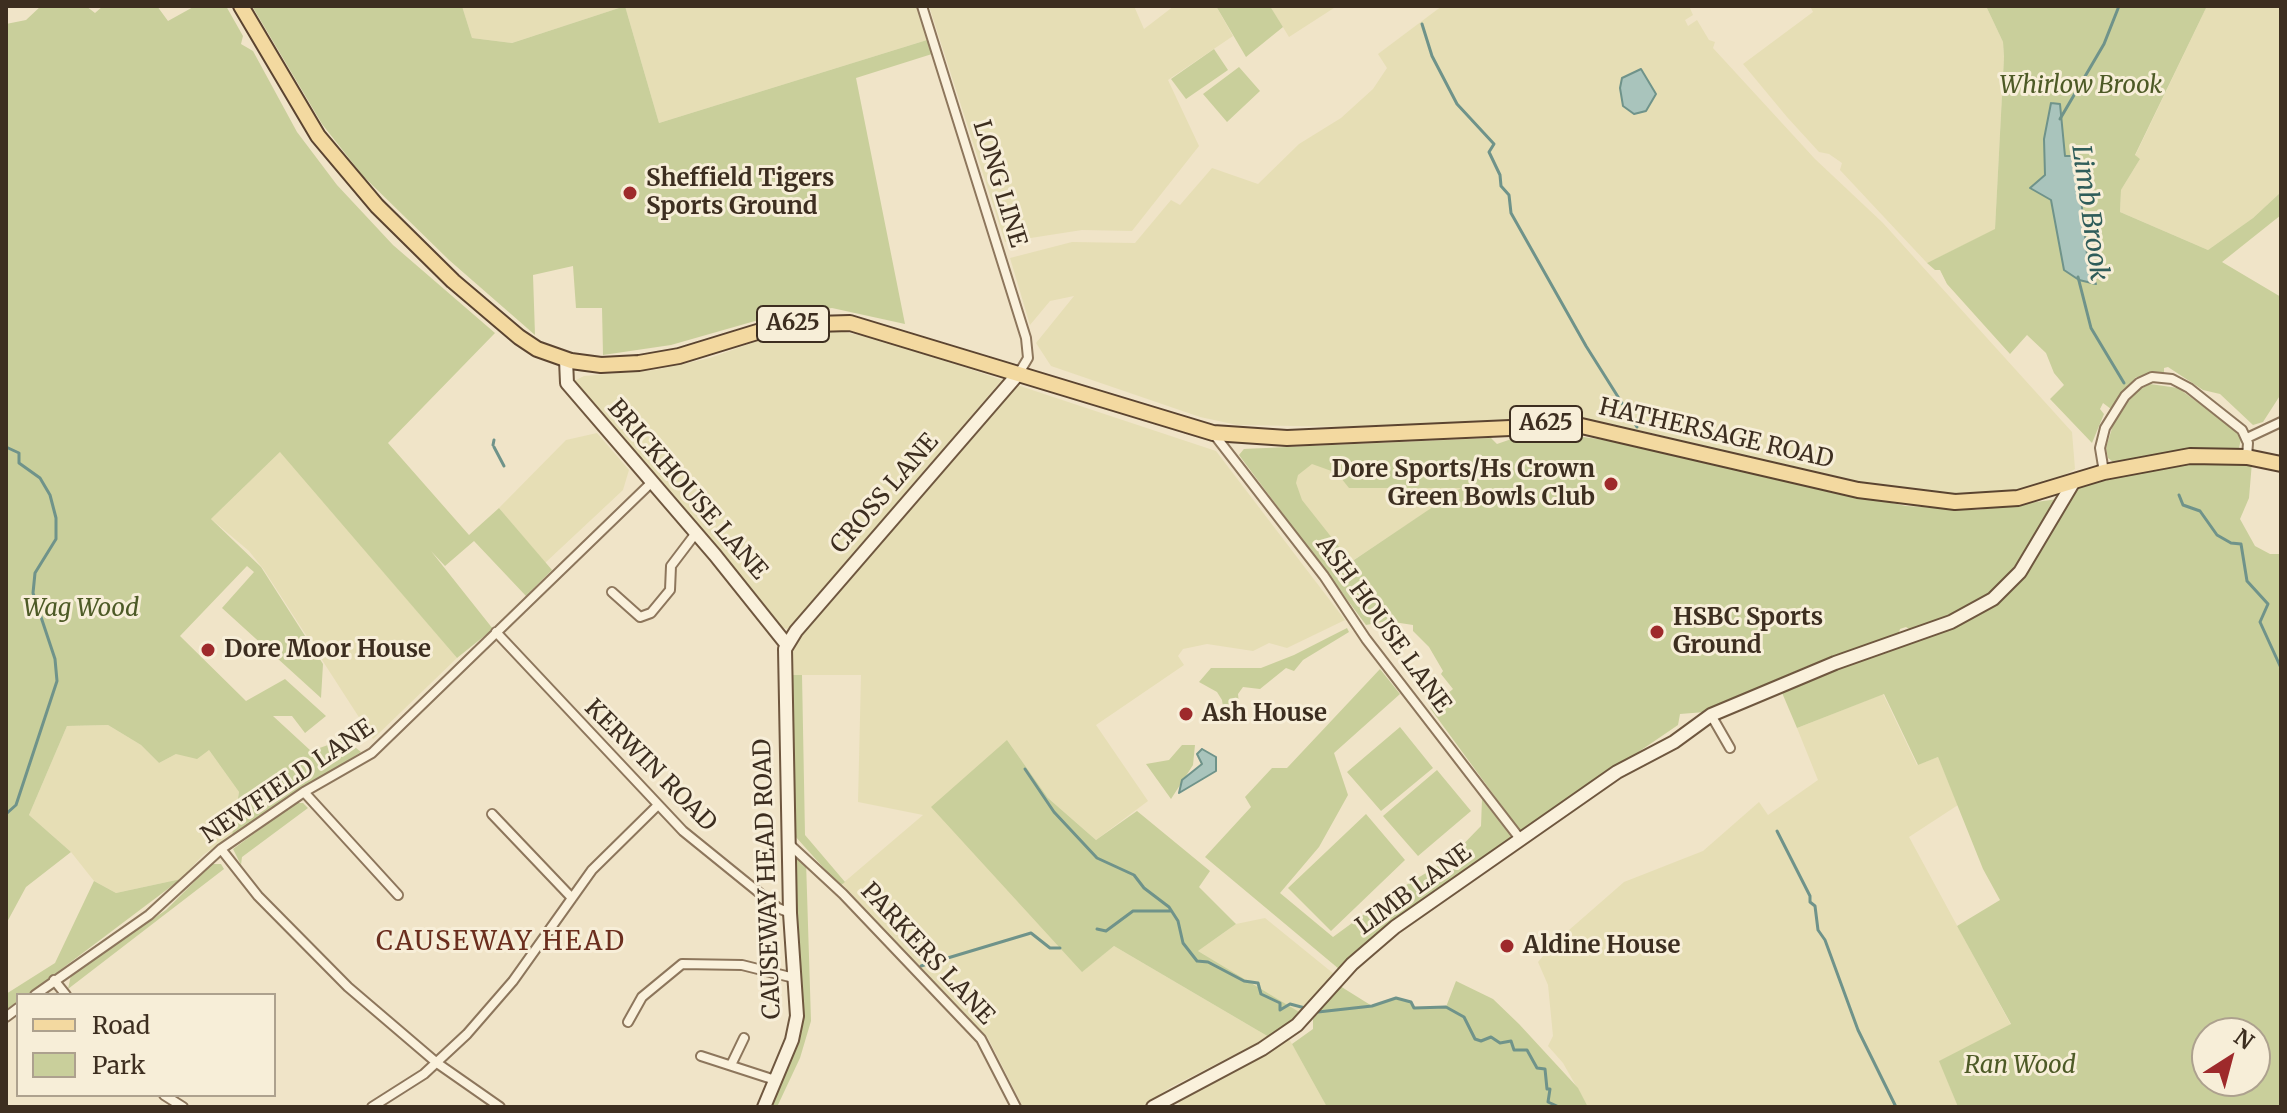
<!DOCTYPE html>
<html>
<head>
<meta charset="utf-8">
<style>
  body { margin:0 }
  #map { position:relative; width:2287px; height:1113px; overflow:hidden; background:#f0e4c8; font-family:Merriweather,serif }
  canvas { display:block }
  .frame { position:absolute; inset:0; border:8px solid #3d2e20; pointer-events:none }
  .legend { position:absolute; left:16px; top:993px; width:260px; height:104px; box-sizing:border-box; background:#f7eed8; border:2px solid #ada18e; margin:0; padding:10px 14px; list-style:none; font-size:24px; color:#3d2e20 }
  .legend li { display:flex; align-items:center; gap:16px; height:40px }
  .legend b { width:40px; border:2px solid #ada18e }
  .north { position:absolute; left:2191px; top:1017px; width:80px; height:80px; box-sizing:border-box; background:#f7eed8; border:2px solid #ada18e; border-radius:50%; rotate:36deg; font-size:22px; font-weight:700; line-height:32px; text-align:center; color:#3d2e20 }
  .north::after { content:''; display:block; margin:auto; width:28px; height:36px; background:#9e2a2b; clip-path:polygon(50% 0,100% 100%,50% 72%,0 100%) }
</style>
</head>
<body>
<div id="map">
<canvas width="2287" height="1113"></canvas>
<div class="frame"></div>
<ul class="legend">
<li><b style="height:10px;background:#f3d9a0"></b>Road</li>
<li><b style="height:22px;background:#c9cf9b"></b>Park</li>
</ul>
<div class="north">N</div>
</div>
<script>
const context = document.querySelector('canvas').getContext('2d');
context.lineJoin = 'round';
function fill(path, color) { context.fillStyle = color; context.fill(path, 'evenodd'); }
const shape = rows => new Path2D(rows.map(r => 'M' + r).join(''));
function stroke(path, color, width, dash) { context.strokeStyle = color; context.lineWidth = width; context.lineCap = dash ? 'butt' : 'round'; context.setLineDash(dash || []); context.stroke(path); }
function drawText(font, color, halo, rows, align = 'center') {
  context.font = font + ' Merriweather,serif'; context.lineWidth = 6; context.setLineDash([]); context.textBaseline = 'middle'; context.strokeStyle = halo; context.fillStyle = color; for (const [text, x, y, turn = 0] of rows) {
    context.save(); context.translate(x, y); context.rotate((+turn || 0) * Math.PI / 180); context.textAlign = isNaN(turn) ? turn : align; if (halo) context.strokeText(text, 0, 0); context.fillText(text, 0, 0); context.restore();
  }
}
fill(shape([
  [462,6,917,6,927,40,659,123,625,6,512,43,472,38],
  [929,6,1134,6,1144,29,1174,6,1216,6,1233,36,1168,80,1199,146,1132,231,1082,230,1005,242],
  [1270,6,1337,6,1289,37],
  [1442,6,1689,6,1693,15,1685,20,1688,26,1697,20,1709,40,1715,42,1713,48,1815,159,1883,223,2072,432,2075,469,2054,481,2024,489,1973,495,1934,493,1878,487,1646,432,1573,419,1410,428,1237,425,1200,417,1051,366,1036,343,1074,296,1050,301,1030,325,1010,258,1072,242,1135,243,1171,200,1180,205,1212,168,1258,184,1299,144,1341,118,1373,89,1387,68,1378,54],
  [1810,6,1986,6,2003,42,2004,57,1995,230,1927,263,1840,170,1842,163,1829,154,1819,152,1787,117,1743,64,1813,12],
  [2207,6,2281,6,2281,192,2253,218,2208,250,2120,212,2121,190,2140,159,2135,156],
  [829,329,917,347,920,352,1002,380,788,629,783,628,572,382,584,376,655,370,710,358,760,340],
  [1017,385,1216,451,1345,620,1287,648,1269,643,1253,651,1207,644,1183,649,1178,656,1184,665,1096,725,1148,801,1096,840,1048,798,1007,740,1082,971,1114,946,1269,1037,1171,1087,1141,1107,1023,1107,988,1038,842,884,923,815,858,802,861,675,790,675,790,658,798,640],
  [597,433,629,470,623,490,545,563,499,508,566,440],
  [1477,439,1479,477,1331,575,1239,455,1244,449],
  [281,451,457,658,373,739,264,570,249,551,211,519],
  [1883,694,1917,765,1938,757,1958,805,1909,837,2011,1025,1940,1061,1958,1107,1588,1107,1563,1063,1548,1046,1553,1036,1548,985,1538,962,1553,944,1624,882,1703,851,1759,802,1768,815,1818,780,1797,728],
  [108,725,141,745,159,763,176,754,209,750,239,792,232,835,203,855,181,879,116,893,94,881,71,852,29,815,67,726],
  [1265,918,1334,974,1301,1013,1198,951,1236,924],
  [1289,1039,1320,1089,1327,1107,1181,1107,1176,1099]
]), '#e6deb5');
fill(shape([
  [41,6,86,6,95,13,103,6,157,6,168,21,195,6,226,6,243,36,241,44,253,51,297,132,337,185,393,245,495,333,388,443,469,535,499,508,552,570,526,596,474,541,445,566,431,551,493,629,457,658,280,452,211,519,261,567,323,664,321,698,222,608,254,572,247,566,180,636,246,701,285,679,326,716,305,733,292,716,273,716,311,751,345,739,361,752,232,835,239,792,209,750,197,759,176,754,159,763,141,745,108,725,67,726,29,815,71,852,26,887,6,924,6,24,26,20],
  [252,6,462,6,472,38,512,43,625,6,659,123,927,40,932,54,856,78,905,324,832,308,776,315,671,345,603,355,602,308,576,308,573,266,533,275,535,335,449,260,363,176,322,124],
  [1216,6,1270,6,1283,27,1246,57],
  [1986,6,2207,6,2135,155,2140,159,2121,190,2120,212,2208,250,2253,218,2281,192,2281,215,2222,262,2281,297,2281,394,2263,422,2253,425,2220,394,2203,390,2168,367,2164,368,2164,377,2136,377,2111,409,2103,403,2100,409,2104,414,2092,443,2050,399,2064,385,2054,373,2046,353,2027,335,2010,354,1947,284,1940,270,1935,270,1927,263,1995,229,2004,57,2003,42],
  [1214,49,1228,70,1186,99,1171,79],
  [1239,67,1260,91,1227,122,1203,94],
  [2150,384,2178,388,2242,435,2239,448,2175,452,2113,462,2108,458,2106,448,2113,425,2135,392],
  [1523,435,1569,435,1605,440,1906,506,1977,510,2058,499,2014,571,2000,587,1980,601,1912,631,1906,627,1900,629,1898,636,1805,667,1705,712,1680,714,1678,725,1521,832,1430,708,1453,689,1441,674,1443,671,1429,647,1413,631,1413,625,1387,621,1366,625,1239,455,1244,449,1491,438,1497,444],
  [1312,464,1337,473,1349,488,1461,488,1351,562,1302,500,1296,483,1298,475],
  [2194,461,2252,462,2249,498,2240,519,2255,546,2270,554,2281,554,2281,1107,1958,1107,1939,1061,2011,1024,1957,926,2000,900,1983,869,1938,757,1918,765,1884,694,1797,728,1780,688,1969,620,1995,605,2025,576,2069,499,2083,484,2113,475],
  [2207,1033,2255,1033,2255,1081,2207,1081],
  [1347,628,1349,632,1303,660,1294,671,1286,668,1260,689,1243,687,1238,694,1240,716,1236,719,1224,714,1222,700,1217,692,1199,682,1211,668,1261,668,1294,655],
  [1380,669,1400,694,1334,753,1348,795,1319,847,1280,893,1333,937,1393,893,1449,859,1481,826,1482,799,1512,838,1425,897,1339,969,1205,857,1251,807,1245,797,1272,768,1287,768],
  [790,675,802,675,805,835,845,882,840,886,794,835],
  [1400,727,1433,768,1381,811,1347,772],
  [1007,740,1048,798,1096,840,1137,811,1210,871,1199,887,1236,924,1198,951,1301,1013,1294,1021,1269,1037,1114,946,1082,972,931,807],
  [1182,745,1195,745,1193,765,1171,799,1146,764,1169,760],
  [1437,770,1471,811,1418,856,1383,816],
  [296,803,303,803,308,808,242,857,241,865,233,849],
  [1366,814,1405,860,1331,931,1288,888],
  [793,854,806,861,811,1021,800,1058,777,1107,770,1107,802,1008],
  [212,864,221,864,224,869,68,989,71,975,166,910],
  [181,879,27,995,18,995,18,1001,6,1010,6,994,55,963,94,881,116,893],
  [1456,981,1493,999,1519,1024,1578,1088,1588,1107,1327,1107,1292,1044,1313,1029,1313,1019,1340,986,1372,1006,1396,998,1411,1002,1415,1008,1446,1007]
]), '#c9cf9b');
const water = shape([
  [1641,69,1656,94,1646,111,1634,114,1623,106,1620,88,1622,78,1641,69],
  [2051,103,2060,104,2065,156,2074,156,2078,170,2088,264,2096,284,2079,280,2064,270,2051,200,2030,188,2045,175,2044,139,2051,103],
  [1202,749,1216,757,1216,771,1179,793,1182,780,1202,764,1197,754,1202,749]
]);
fill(water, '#a9c4bc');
stroke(water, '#6f938a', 2);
stroke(shape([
  [1422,24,1432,56,1457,104,1494,144,1489,152,1500,175,1501,186,1509,195,1511,213,1586,346,1637,427],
  [2060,119,2104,44,2119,6],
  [2078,277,2091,328,2124,383],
  [493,445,494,440],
  [6,447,19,453,19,463,40,478,50,495,56,518,56,539,35,573,33,593,55,659,57,681,16,805,6,814],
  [494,447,504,466],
  [2179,495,2183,505,2200,511,2217,535,2231,543,2241,544,2247,581,2268,604,2260,622,2281,668],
  [1025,769,1054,812,1097,858,1134,875,1144,888,1169,907,1178,921,1183,943,1197,961,1208,962,1244,981,1258,983,1261,994,1280,1003,1280,1010,1290,1004,1305,1008],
  [1777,831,1810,896,1810,902,1815,906,1818,930,1825,940,1858,1030,1896,1107],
  [1097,929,1106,931,1133,911,1170,911],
  [921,966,1031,933,1050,948,1060,948],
  [1318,1012,1372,1006,1396,998,1411,1002,1414,1008,1446,1007,1464,1017,1475,1039,1481,1041,1491,1037,1500,1043,1511,1041,1514,1050,1527,1050,1537,1068,1545,1069,1547,1089,1550,1089,1548,1102,1559,1107]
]), '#6f938a', 3);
const street = shape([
  [922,6,1026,338,1028,358,1019,373],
  [1213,433,1324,576,1366,639,1521,840],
  [2247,438,2281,422],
  [2104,472,2100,448,2105,428,2125,396,2139,383,2152,377,2172,379,2189,388,2242,430,2248,443,2247,457],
  [612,592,640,617,651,613,670,590,671,566,696,533],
  [496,632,683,831,778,908,790,913],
  [1711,715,1730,748],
  [304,792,398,895],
  [492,814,572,898],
  [788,843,843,894,981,1039,1016,1107],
  [221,849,258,896,348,987,437,1063,500,1107],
  [54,980,66,995],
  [35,995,149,915,221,849,304,792,372,753,651,483],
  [6,1017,18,1008],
  [628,1022,642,997,682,964,742,965,794,978],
  [701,1056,775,1080],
  [731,1065,744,1038],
  [164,1095,183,1107],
  [372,1107,424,1074,467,1034,513,981,592,870,658,805]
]);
const secondary = shape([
  [566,360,567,383,715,555,787,645],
  [764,1107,792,1040,797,1016,790,913,785,649,796,631,1019,373],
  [1153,1107,1262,1049,1297,1025,1352,964,1395,927,1617,772,1674,742,1711,715,1835,663,1951,622,1993,599,2020,572,2073,483]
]);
const primary = shape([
  [241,6,318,136,377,206,453,281,519,337,537,349,571,361,601,365,639,363,679,356,780,325,850,323,1213,433,1287,438,1577,425,1858,490,1955,502,2018,498,2104,472,2190,456,2247,457,2281,464]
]);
stroke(street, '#8d765c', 12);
stroke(secondary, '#6f573f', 16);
stroke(primary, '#5b4430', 18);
stroke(street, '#faf1dc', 8);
stroke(secondary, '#faf1dc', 12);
stroke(primary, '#f3d9a0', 14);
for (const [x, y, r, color] of [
  [630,193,8,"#9e2a2b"],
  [1611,484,8,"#9e2a2b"],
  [1657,632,8,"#9e2a2b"],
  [208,650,8,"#9e2a2b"],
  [1186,714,8,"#9e2a2b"],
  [1507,946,8,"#9e2a2b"]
]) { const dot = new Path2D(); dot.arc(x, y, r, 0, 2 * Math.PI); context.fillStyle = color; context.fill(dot); stroke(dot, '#f7eed8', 3); }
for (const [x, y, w] of [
  [793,324,72],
  [1546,424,72]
]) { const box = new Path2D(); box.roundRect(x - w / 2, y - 18, w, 36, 6); context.fillStyle = '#f7eed8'; context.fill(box); stroke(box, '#3d2e20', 2); }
drawText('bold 22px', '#3d2e20', null, [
  ["A625",793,324],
  ["A625",1546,424]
]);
drawText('italic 24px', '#4d5a26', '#f7eed8', [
  ["Whirlow Brook",2081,86],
  ["Wag Wood",81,609],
  ["Ran Wood",2020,1066]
]);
drawText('bold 24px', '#3d2e20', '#f7eed8', [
  ["Sheffield Tigers",646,179],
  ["Sports Ground",646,207],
  ["Dore Sports/Hs Crown",1595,470,"right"],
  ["Green Bowls Club",1595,498,"right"],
  ["HSBC Sports",1673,618],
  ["Ground",1673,646],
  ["Dore Moor House",224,650],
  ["Ash House",1202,714],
  ["Aldine House",1523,946]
], 'left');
drawText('24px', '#3d2e20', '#f7eed8', [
  ["LONG LINE",999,184,73],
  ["HATHERSAGE ROAD",1716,434,13],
  ["BRICKHOUSE LANE",687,490,49],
  ["CROSS LANE",885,494,-49],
  ["ASH HOUSE LANE",1383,625,54],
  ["KERWIN ROAD",650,766,45],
  ["NEWFIELD LANE",288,782,-34],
  ["CAUSEWAY HEAD ROAD",768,879,-92],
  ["LIMB LANE",1414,890,-36],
  ["PARKERS LANE",927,954,47]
]);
drawText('italic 26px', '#2f5d5a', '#f7eed8', [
  ["Limb Brook",2089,213,82]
]);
context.letterSpacing = '2px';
drawText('26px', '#6b2e1e', '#f7eed8', [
  ["CAUSEWAY HEAD",501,943]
]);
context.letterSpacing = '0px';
</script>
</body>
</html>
